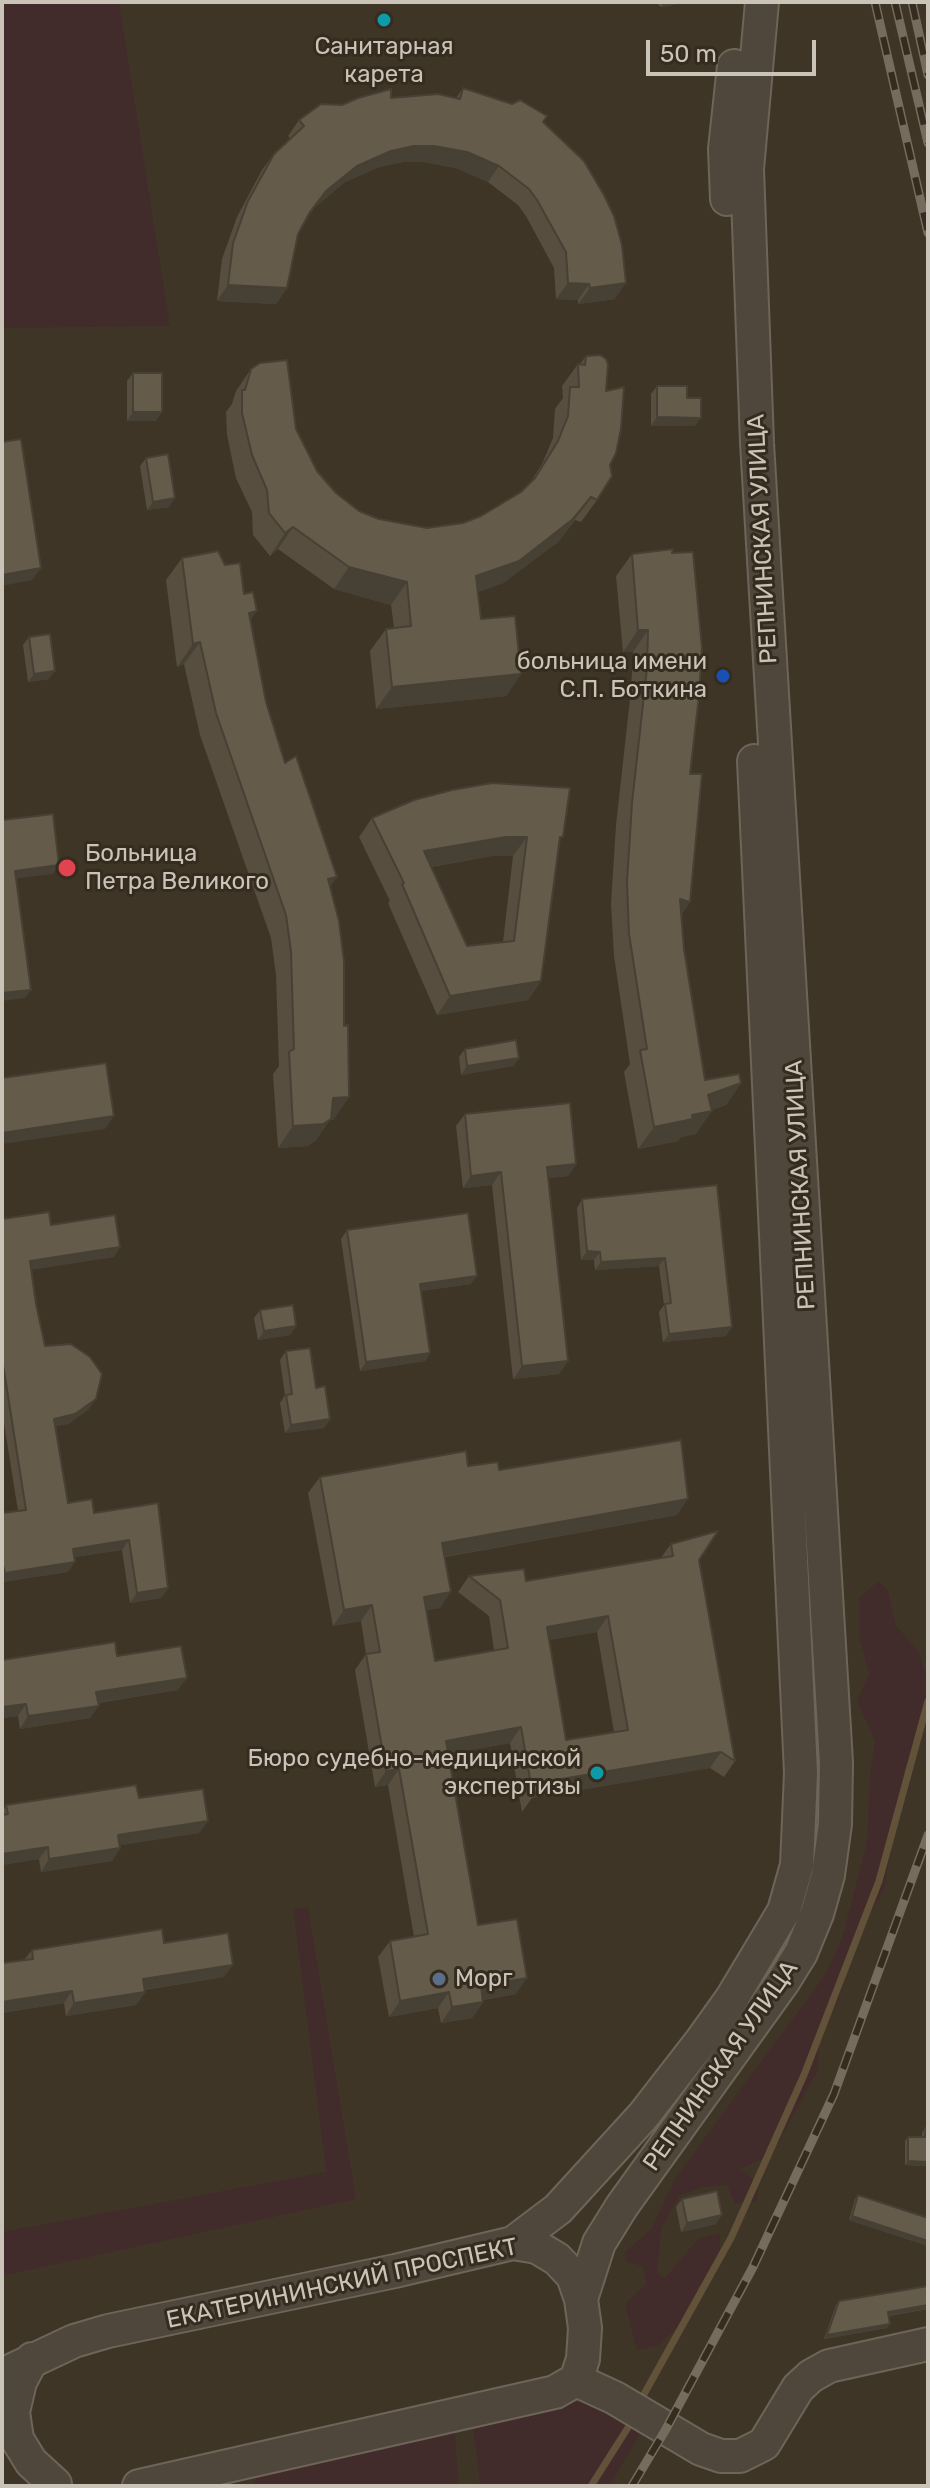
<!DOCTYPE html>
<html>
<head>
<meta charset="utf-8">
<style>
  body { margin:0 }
  #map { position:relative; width:930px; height:2488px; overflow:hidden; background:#3f3527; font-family:Rubik,sans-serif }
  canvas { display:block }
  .frame { position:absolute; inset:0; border:4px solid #cac3b7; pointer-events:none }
  .scale { position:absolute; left:646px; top:40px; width:170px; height:36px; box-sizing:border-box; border:4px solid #cac3b7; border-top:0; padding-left:10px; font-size:24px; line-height:28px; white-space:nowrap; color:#cac3b7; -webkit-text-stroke:6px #352c1f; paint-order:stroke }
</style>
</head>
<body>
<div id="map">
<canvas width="930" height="2488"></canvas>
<div class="frame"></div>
<div class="scale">50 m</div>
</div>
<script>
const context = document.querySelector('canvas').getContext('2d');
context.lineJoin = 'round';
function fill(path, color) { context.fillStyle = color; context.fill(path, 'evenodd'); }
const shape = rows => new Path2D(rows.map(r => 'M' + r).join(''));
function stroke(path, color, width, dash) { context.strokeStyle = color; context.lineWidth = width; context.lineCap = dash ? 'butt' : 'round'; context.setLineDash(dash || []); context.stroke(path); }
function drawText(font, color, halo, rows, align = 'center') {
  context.font = font + ' Rubik,sans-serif'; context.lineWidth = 6; context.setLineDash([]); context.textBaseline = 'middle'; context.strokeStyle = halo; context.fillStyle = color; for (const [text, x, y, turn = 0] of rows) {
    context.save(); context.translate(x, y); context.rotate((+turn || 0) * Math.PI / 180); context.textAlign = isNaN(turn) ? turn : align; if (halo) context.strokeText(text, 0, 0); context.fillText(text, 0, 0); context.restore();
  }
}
fill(shape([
  [2,2,119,2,170,326,2,328],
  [879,1581,888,1591,896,1626,918,1650,928,1683,928,1718,904,1770,884,1890,855,1940,839,2000,819,2032,818,2070,771,2156,741,2168,758,2184,757,2201,735,2204,727,2185,702,2187,679,2196,662,2227,657,2273,665,2278,698,2239,720,2233,720,2250,690,2315,658,2346,637,2350,625,2304,646,2284,643,2266,626,2262,625,2252,651,2229,676,2177,825,1975,842,1938,867,1843,870,1774,875,1741,857,1701,869,1674,859,1637,859,1597],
  [308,1907,356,2199,2,2276,2,2232,326,2172,293,1909],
  [563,2402,581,2402,596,2405,641,2431,610,2486,480,2486,473,2429,477,2421],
  [454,2425,459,2486,253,2486,260,2469]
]), '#422c2b');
stroke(shape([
  [643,2396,731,2238,804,2075,879,1881,928,1701],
  [591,2486,629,2426]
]), '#63523a', 7);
const minor = shape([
  [727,199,725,149,734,66],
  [513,2243,558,2209,643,2116,702,2040,732,1998,784,1911,797,1865,801,1773,754,761],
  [581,2299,599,2243,622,2206,783,1982,801,1953,817,1914,828,1875,835,1824,836,1762,757,443,747,169,762,2],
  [32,2359,20,2382,13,2412,17,2439,31,2462,55,2484],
  [2,2375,74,2341,108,2331,395,2271,513,2243,537,2247,557,2259,573,2276,581,2299,585,2328,583,2359,576,2380,555,2392,139,2486],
  [576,2380,615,2398,701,2449,721,2456,740,2456,764,2444,798,2388,811,2376,829,2366,928,2344]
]);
stroke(minor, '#6d6558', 36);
stroke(minor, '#4f473b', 32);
const rail = shape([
  [875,2,928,233],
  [895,2,928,143],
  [912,2,928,75],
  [632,2486,666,2429,753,2267,834,2094,928,1835]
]);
stroke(rail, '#766c5d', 9);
stroke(rail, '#352c1f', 6, [18]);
fill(shape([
  [655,2,680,2,678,4,661,7],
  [463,88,543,122,615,299,578,304,578,300,556,299,554,268,526,216,518,205,488,182,456,168,423,162,403,162,379,167,345,182,315,207,307,218,298,234,287,288,276,304,217,301,222,259,237,217,262,170,274,154,290,138,288,136,299,120,342,105,391,98,456,98],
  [586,356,606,391,610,465,597,500,581,522,575,520,558,542,503,583,478,592,481,619,521,674,506,696,376,709,370,651,386,629,394,628,391,605,334,589,278,549,270,556,253,535,252,512,236,478,227,435,226,412,232,404,236,391,251,369,296,429,317,471,336,493,359,511,379,519,427,528,463,523,481,516,521,492,530,483,542,464,553,438,555,409,563,398,562,386,578,364,580,364],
  [133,373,156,421,127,421,127,381],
  [657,386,687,398,695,426,651,426,651,394],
  [146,458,169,507,147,510,140,466],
  [672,553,690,774,690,902,681,915,684,949,705,1080,741,1083,726,1105,711,1110,696,1134,681,1137,678,1141,638,1149,624,1072,630,1064,614,956,611,904,616,825,631,690,633,652,623,652,616,576,632,554],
  [182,558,225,565,244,594,266,702,285,763,337,877,330,886,349,1097,333,1120,330,1120,315,1141,307,1146,278,1148,273,1074,279,1066,276,975,271,938,200,735,184,664,177,667,166,580],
  [29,637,49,679,28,682,23,645],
  [372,818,559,842,541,981,528,1000,437,1015,388,903,390,901,359,837],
  [492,856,513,856,503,942,467,946,431,867],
  [465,1049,519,1058,513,1066,461,1075,459,1057],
  [465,1114,576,1164,568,1176,548,1178,568,1361,559,1374,513,1379,492,1185,463,1188,456,1126],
  [717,1185,726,1336,663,1342,659,1312,664,1305,659,1266,595,1270,594,1260,581,1260,577,1208,582,1199],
  [2,1219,51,1225,114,1257,32,1269,36,1304,45,1346,89,1409,68,1424,56,1426,68,1503,94,1513,158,1503,168,1588,161,1598,130,1603,122,1550,74,1557,68,1572,2,1582,2,1513,18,1511,2,1411],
  [347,1230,471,1284,421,1291,430,1353,425,1361,360,1371,341,1239],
  [260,1310,296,1326,290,1335,258,1340,254,1318],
  [286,1351,330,1419,324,1428,285,1433,280,1403,285,1395,280,1360],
  [468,1466,499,1470,677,1515,445,1557,440,1608,426,1610,435,1661,494,1650,489,1616,458,1592,469,1576,526,1581,660,1559,671,1544,699,1560,735,1761,724,1777,710,1768,532,1798,522,1812,510,1743,448,1754,478,1925,516,1994,483,2000,483,2002,472,2018,441,2023,438,2008,389,2017,378,1957,390,1941,414,1937,388,1785,375,1787,355,1670,366,1654,361,1621,333,1626,308,1493,320,1477],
  [597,1632,614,1732,566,1740,549,1640],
  [117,1656,178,1690,98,1703,90,1718,20,1729,18,1716,2,1718,2,1660],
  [139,1798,208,1821,199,1833,120,1845,120,1848,112,1861,41,1872,39,1859,2,1865,2,1812,6,1805],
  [164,1943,224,1977,144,1990,145,1992,136,2005,66,2016,64,2003,2,2013,2,1963,24,1960,32,1950],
  [925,2128,928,2128,928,2166,905,2165,905,2141,908,2137,922,2137,922,2133],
  [858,2195,928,2218,928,2246,849,2220,855,2199],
  [682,2199,716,2224,681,2232,676,2207],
  [928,2286,928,2309,889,2316,887,2328,824,2339,836,2305,839,2301]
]), '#574e40');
fill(shape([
  [664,2,680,2,678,4,661,7],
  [414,146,434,146,467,152,499,166,488,182,456,168,423,162,403,162,379,167,345,182,315,207,298,228,326,191,357,166,391,151],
  [568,283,589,284,578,300,556,299],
  [626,283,615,299,578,304,590,288],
  [228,285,287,288,276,304,217,301],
  [133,412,162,412,156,421,127,421],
  [657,417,701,418,695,426,651,426],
  [591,497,558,542,503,583,461,598,476,576],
  [175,498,169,507,147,510,153,502],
  [293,527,278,549,270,556,285,533],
  [349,567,407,582,391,605,334,589],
  [41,568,32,580,2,586,2,575],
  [257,611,241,633,249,613],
  [638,630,648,630,633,652,623,652],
  [200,642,184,664,177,667,193,644],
  [55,671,49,679,28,682,34,674],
  [521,674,506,696,376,709,392,687],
  [506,837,527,837,513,856,492,856,411,870,424,851],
  [59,865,53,874,9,879,15,871],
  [337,877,321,899,328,879],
  [680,899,690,902,674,924],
  [541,981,528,1000,437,1015,450,996],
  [31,990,25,998,2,1001,2,993],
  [519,1058,513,1066,461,1075,467,1066],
  [741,1083,726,1105,704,1113,712,1111,696,1134,681,1137,678,1141,638,1149,654,1127,708,1095],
  [349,1097,333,1120,330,1120,315,1141,307,1146,278,1148,293,1126,333,1098],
  [114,1116,105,1129,2,1144,2,1133],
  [576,1164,568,1176,538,1179,547,1167],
  [501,1172,492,1185,463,1188,471,1176],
  [120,1247,114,1257,24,1271,30,1261],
  [587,1251,600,1252,594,1260,581,1260],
  [665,1258,659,1266,595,1270,601,1262],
  [477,1276,471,1284,414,1292,420,1284],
  [296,1326,290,1335,258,1340,264,1331],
  [732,1327,726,1336,663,1342,669,1334],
  [430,1353,425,1361,360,1371,366,1362],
  [568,1361,559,1374,513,1379,522,1366],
  [96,1399,89,1409,68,1424,48,1428,54,1419],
  [330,1419,324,1428,285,1433,291,1425],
  [688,1499,677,1515,431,1559,442,1543],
  [129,1540,122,1550,66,1558,73,1549],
  [75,1562,68,1572,2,1582,2,1577,5,1573],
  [168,1588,161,1598,130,1603,137,1593],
  [451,1592,440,1608,412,1613,424,1597],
  [372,1605,361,1621,333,1626,344,1610],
  [608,1616,597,1632,536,1642,547,1627],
  [187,1678,178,1690,88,1704,96,1692],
  [26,1704,18,1716,2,1718,2,1707],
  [99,1706,90,1718,20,1729,28,1716],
  [521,1727,510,1743,435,1757,446,1741],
  [721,1752,710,1768,532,1798,522,1812,544,1782],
  [399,1769,388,1785,375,1787,386,1771],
  [208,1821,199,1833,109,1847,118,1835],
  [48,1847,39,1859,2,1865,2,1854],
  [120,1848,112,1861,41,1872,49,1859],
  [233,1965,224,1977,134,1991,143,1979],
  [527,1978,516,1994,469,2002,481,1986],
  [72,1991,64,2003,2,2013,2,2002],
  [145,1992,136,2005,66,2016,74,2003],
  [449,1992,438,2008,389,2017,400,2001],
  [483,2002,472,2018,441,2023,452,2007],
  [908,2161,928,2162,928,2166,905,2165],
  [722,2215,716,2224,681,2232,687,2223],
  [852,2216,928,2241,928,2246,849,2220],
  [928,2305,928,2309,885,2316,888,2312],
  [890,2324,887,2328,824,2339,827,2335]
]), '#474034');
const building = shape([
  [463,88,512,104,520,100,547,116,543,122,584,161,604,195,614,216,622,245,626,283,590,288,589,284,568,283,566,252,537,200,529,189,499,166,467,152,434,146,414,146,391,151,357,166,326,191,310,212,298,234,287,288,228,285,233,243,248,201,274,154,304,126,299,120,321,104,342,105,358,98,391,89,391,98,438,94,460,99,463,88],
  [600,355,606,359,608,364,606,391,624,387,621,429,616,453,610,465,612,476,597,500,591,497,573,519,519,561,476,576,481,619,515,616,521,674,392,687,386,629,411,626,407,582,349,567,293,527,285,533,269,513,267,490,252,455,242,413,242,390,245,390,251,369,260,363,287,360,296,429,317,471,336,493,359,511,379,519,427,528,463,523,481,516,521,492,535,478,558,441,568,416,570,387,579,387,578,364,585,365,586,356,600,355],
  [133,373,162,373,162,412,133,412,133,373],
  [657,386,687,386,687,398,701,398,701,418,657,417,657,386],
  [21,439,41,568,2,575,2,442,21,439],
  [168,454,175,498,153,502,146,458,168,454],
  [673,549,672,553,693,552,702,648,699,696,690,774,702,774,690,902,680,899,684,949,705,1080,739,1074,741,1083,708,1095,712,1111,692,1115,693,1119,654,1127,640,1050,647,1049,629,934,627,882,632,803,647,668,648,630,638,630,632,554,673,549],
  [218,551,225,565,240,563,244,594,253,592,257,611,249,613,266,702,285,763,296,756,337,877,328,879,339,921,344,962,344,1026,348,1025,349,1097,333,1098,331,1119,323,1124,293,1126,289,1052,294,1049,291,952,286,915,216,713,200,642,193,644,182,558,218,551],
  [50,634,55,671,34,674,29,637,50,634],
  [492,783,570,788,563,837,560,837,541,981,450,996,402,884,404,883,372,818,414,800,452,790,492,783],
  [506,837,527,837,514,941,467,946,424,851,506,837],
  [53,814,59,865,15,871,31,990,2,993,2,820,53,814],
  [516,1040,519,1058,467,1066,465,1049,516,1040],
  [106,1063,114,1116,2,1133,2,1078,106,1063],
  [570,1103,576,1164,547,1167,568,1361,522,1366,501,1172,471,1176,465,1114,570,1103],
  [717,1185,732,1327,669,1334,665,1304,671,1303,665,1258,601,1262,600,1252,587,1251,582,1199,717,1185],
  [49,1212,51,1225,115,1215,120,1247,30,1261,36,1304,45,1346,71,1344,90,1357,102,1374,96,1399,75,1414,54,1419,68,1503,92,1499,94,1513,158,1503,168,1588,137,1593,129,1540,73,1549,75,1562,5,1573,2,1561,2,1513,26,1510,2,1358,2,1219,49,1212],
  [468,1213,477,1276,420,1284,430,1353,366,1362,347,1230,468,1213],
  [293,1305,296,1326,264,1331,260,1310,293,1305],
  [310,1348,316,1388,325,1386,330,1419,291,1425,286,1395,292,1394,286,1351,310,1348],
  [681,1440,688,1499,442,1543,451,1592,424,1597,435,1661,508,1648,500,1600,469,1576,524,1569,526,1581,673,1556,671,1544,718,1531,699,1560,735,1761,721,1752,544,1782,533,1796,521,1727,446,1741,478,1925,517,1919,527,1978,481,1986,483,2002,452,2007,449,1992,400,2001,390,1941,428,1934,399,1769,386,1771,366,1654,380,1652,372,1605,344,1610,320,1477,466,1451,468,1466,498,1462,499,1470,681,1440],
  [608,1616,628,1730,566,1740,547,1627,608,1616],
  [115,1642,117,1656,181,1646,187,1678,96,1692,99,1706,28,1716,26,1704,2,1707,2,1660,115,1642],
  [136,1785,139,1798,203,1789,208,1821,118,1835,120,1848,49,1859,48,1847,2,1854,2,1815,8,1814,6,1805,136,1785],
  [162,1929,164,1943,228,1933,233,1965,143,1979,145,1992,74,2003,72,1991,2,2002,2,1963,33,1959,32,1950,162,1929],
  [925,2128,928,2128,928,2162,908,2161,908,2137,925,2137,925,2128],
  [717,2191,722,2215,687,2223,682,2199,717,2191],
  [858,2195,928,2218,928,2241,852,2216,858,2195],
  [928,2286,928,2305,888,2312,890,2324,827,2335,839,2301,928,2286]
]);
fill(building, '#655b4b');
stroke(building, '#474034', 2);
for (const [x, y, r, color] of [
  [384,20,8,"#0f9aa8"],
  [723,676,8,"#1a4fb4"],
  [67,868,10,"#e0444e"],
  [597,1773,8,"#0f9aa8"],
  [439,1979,8,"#5c6f8a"]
]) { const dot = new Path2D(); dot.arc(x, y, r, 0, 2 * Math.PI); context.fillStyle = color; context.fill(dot); stroke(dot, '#352c1f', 3); }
drawText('24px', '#cac3b7', '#352c1f', [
  ["Санитарная",384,47,"center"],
  ["карета",384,75,"center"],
  ["больница имени",707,662],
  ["С.П. Боткина",707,690],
  ["Больница",85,854,"left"],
  ["Петра Великого",85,882,"left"],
  ["Бюро судебно-медицинской",581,1759],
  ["экспертизы",581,1787],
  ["Морг",455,1979,"left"]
], 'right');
drawText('24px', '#cac3b7', '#352c1f', [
  ["РЕПНИНСКАЯ УЛИЦА",763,539,-93],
  ["РЕПНИНСКАЯ УЛИЦА",801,1185,-93],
  ["РЕПНИНСКАЯ УЛИЦА",721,2066,-55],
  ["ЕКАТЕРИНИНСКИЙ ПРОСПЕКТ",342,2284,-12]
]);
</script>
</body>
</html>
